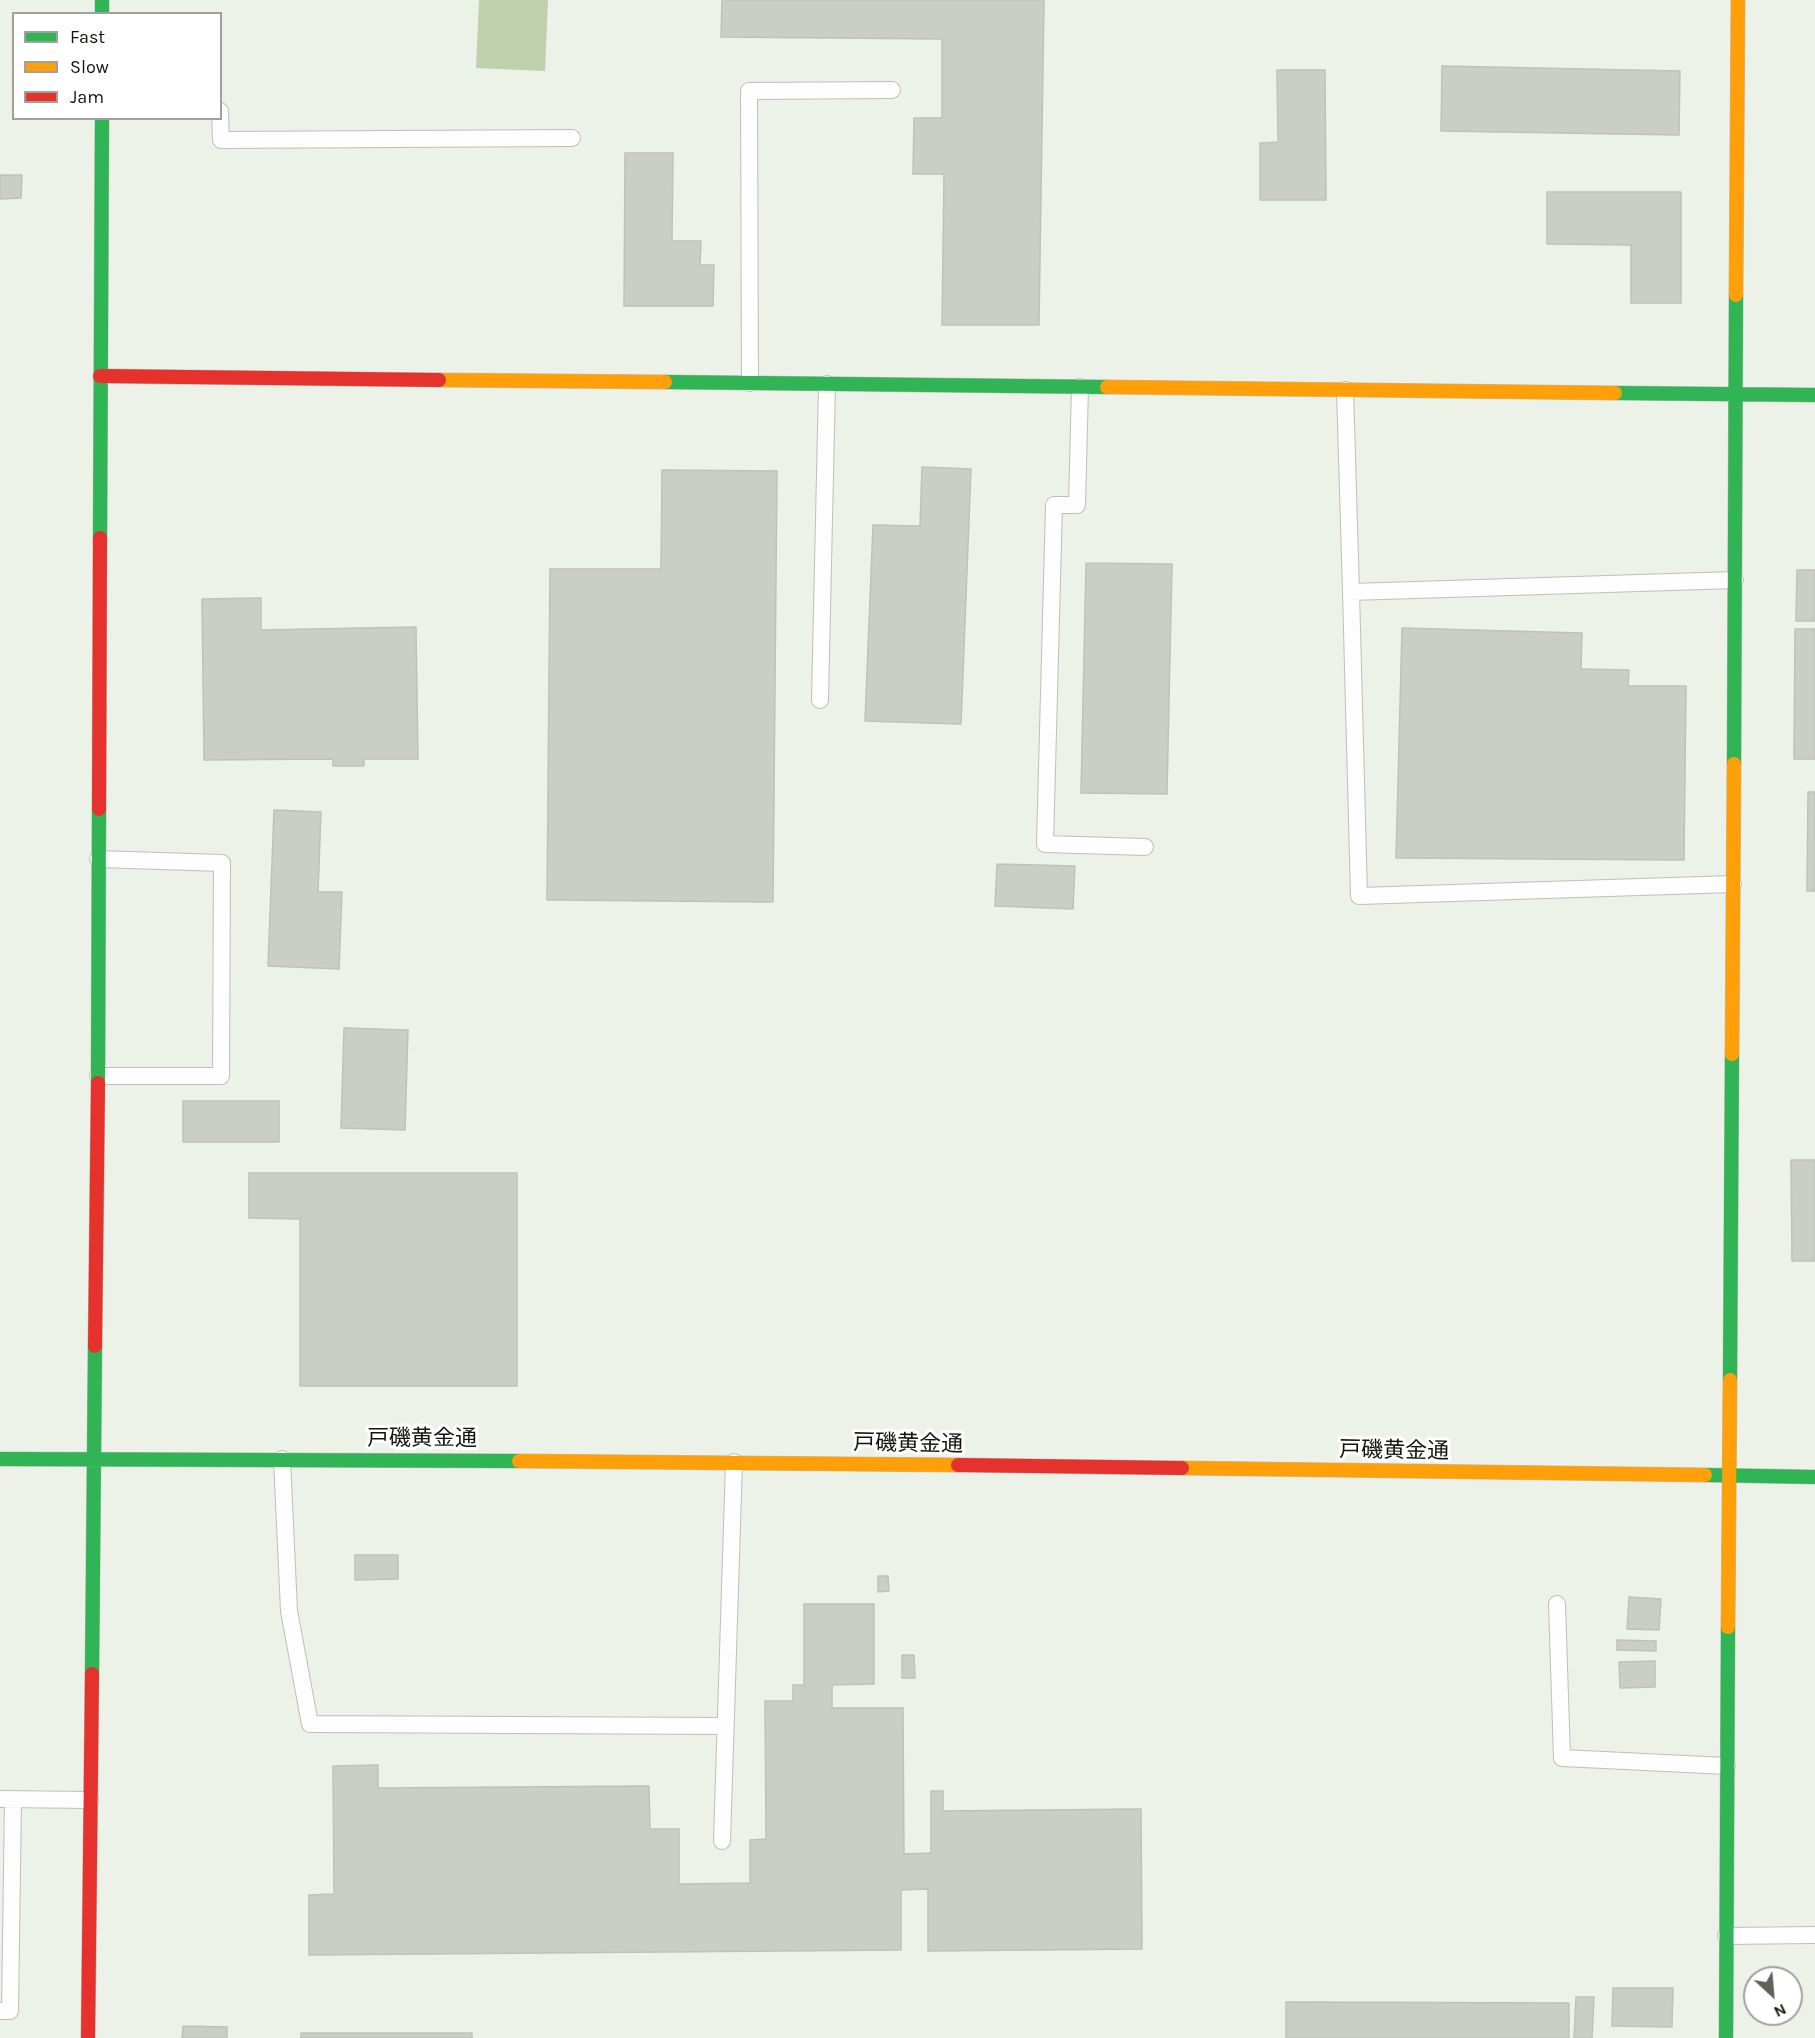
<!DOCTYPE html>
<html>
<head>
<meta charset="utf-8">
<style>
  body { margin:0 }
  #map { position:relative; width:1815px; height:2038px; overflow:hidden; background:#edf2e8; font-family:Karla,sans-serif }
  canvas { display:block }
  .legend { position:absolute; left:12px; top:12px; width:210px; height:108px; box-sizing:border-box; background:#fff; border:2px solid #a0a19f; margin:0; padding:8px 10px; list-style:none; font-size:18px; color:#11140e }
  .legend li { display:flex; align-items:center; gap:12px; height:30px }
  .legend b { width:30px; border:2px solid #a0a19f }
  .north { position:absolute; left:1743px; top:1966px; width:60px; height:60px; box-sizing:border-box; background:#fff; border:2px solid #a0a19f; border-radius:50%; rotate:154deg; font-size:16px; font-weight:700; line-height:24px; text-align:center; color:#11140e }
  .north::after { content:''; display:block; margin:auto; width:21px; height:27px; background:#5e625a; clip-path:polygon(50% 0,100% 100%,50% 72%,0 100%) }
</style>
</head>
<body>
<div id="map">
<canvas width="1815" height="2038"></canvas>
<ul class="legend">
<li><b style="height:8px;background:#30b455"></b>Fast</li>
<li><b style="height:8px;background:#ff9f0a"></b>Slow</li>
<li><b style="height:8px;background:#e5322d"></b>Jam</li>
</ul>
<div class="north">N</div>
</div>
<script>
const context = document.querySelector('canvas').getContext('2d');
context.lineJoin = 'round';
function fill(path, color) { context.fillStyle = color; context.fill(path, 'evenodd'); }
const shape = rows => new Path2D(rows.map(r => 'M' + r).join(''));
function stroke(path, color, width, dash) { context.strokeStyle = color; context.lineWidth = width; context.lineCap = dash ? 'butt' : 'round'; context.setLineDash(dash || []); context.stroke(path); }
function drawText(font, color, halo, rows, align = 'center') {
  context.font = font + ' Karla,"Noto Sans JP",sans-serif'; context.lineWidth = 6; context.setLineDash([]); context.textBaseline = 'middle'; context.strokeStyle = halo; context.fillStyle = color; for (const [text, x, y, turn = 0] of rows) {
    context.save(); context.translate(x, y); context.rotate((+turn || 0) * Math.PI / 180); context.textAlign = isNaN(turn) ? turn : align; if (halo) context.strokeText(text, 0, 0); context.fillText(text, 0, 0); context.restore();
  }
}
fill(shape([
  [479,0,548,0,545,71,476,68]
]), '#bed0ac');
const building = shape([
  [722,0,1044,0,1039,325,942,325,944,174,913,174,914,118,942,118,942,39,721,37,722,0],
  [1442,66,1680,71,1679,135,1441,131,1442,66],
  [1277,70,1325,70,1326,200,1260,200,1260,143,1278,142,1277,70],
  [625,153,673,153,672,241,701,241,700,265,714,265,713,306,624,306,625,153],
  [0,175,22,175,21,198,0,199,0,175],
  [1547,192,1681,192,1681,303,1631,303,1631,245,1547,244,1547,192],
  [922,467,971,469,961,724,865,721,873,525,920,526,922,467],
  [662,470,777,471,773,902,547,900,550,569,661,569,662,470],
  [1086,563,1172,564,1167,794,1081,793,1086,563],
  [1797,570,1815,570,1815,621,1796,621,1797,570],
  [261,598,261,630,416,627,418,759,364,759,364,766,333,766,333,759,204,760,202,599,261,598],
  [1402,628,1582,633,1581,669,1629,670,1628,686,1686,686,1684,860,1396,858,1402,628],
  [1795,629,1815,629,1815,759,1794,759,1795,629],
  [1808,792,1815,792,1815,891,1807,891,1808,792],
  [274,810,321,812,318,892,342,892,339,969,268,966,274,810],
  [997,864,1075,866,1073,909,995,906,997,864],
  [344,1028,408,1030,405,1130,341,1128,344,1028],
  [183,1101,279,1101,279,1142,183,1142,183,1101],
  [1791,1160,1815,1160,1815,1261,1792,1261,1791,1160],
  [249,1173,517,1173,517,1386,300,1386,300,1219,249,1218,249,1173],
  [355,1555,398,1555,398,1579,355,1580,355,1555],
  [878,1576,888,1576,889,1591,878,1592,878,1576],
  [1629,1597,1661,1599,1659,1630,1627,1629,1629,1597],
  [804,1604,874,1604,874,1684,832,1685,832,1708,903,1708,904,1854,931,1853,931,1791,943,1791,943,1811,1141,1809,1142,1949,928,1951,928,1889,901,1890,901,1950,309,1955,309,1895,334,1894,333,1766,378,1765,378,1788,649,1786,650,1829,679,1829,679,1884,750,1883,750,1840,766,1839,765,1701,793,1701,793,1685,804,1685,804,1604],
  [1617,1640,1656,1641,1656,1651,1617,1650,1617,1640],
  [902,1655,914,1655,915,1678,902,1678,902,1655],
  [1655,1661,1655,1687,1620,1688,1619,1662,1655,1661],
  [1613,1988,1673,1988,1672,2027,1612,2026,1613,1988],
  [1576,1997,1594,1997,1592,2038,1574,2038,1576,1997],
  [1286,2002,1569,2003,1569,2038,1286,2038,1286,2002],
  [183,2026,227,2027,227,2038,182,2038,183,2026],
  [301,2033,472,2033,472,2038,301,2038,301,2033]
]);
fill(building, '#cacec6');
stroke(building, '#bec2ba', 1.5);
const lane = shape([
  [220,111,221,140,572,138],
  [750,383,749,91,892,90],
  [1080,387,1077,505,1054,505,1045,844,1145,847],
  [1345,390,1351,592,1735,580],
  [1351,592,1359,896,1733,884],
  [820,700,827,384],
  [98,1076,221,1076,222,863,98,859],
  [282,1459,289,1611,310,1724,725,1726],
  [1557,1604,1562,1758,1727,1766],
  [0,1799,90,1800],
  [722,1841,734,1462],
  [1726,1936,1815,1935],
  [0,2011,10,2011,13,1799]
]);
const fast = shape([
  [102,0,102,14],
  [665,382,1107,387],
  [1615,393,1815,395],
  [100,538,102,118],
  [1734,764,1736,295],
  [98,1083,99,809],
  [1730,1380,1732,1054],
  [0,1459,519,1461],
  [1705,1475,1815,1477],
  [92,1674,95,1346],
  [1726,2038,1728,1627]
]);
const slow = shape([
  [1736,295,1738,0],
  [439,380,665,382],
  [1107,387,1615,393],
  [1732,1054,1734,764],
  [519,1461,958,1465],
  [1182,1468,1705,1475],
  [1728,1627,1730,1380]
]);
const jam = shape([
  [100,376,439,380],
  [99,809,100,538],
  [95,1346,98,1083],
  [958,1465,1182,1468],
  [88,2038,92,1674]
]);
stroke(lane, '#bdc0b9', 18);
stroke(fast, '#bdc0b9', 15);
stroke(slow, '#bdc0b9', 15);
stroke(jam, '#bdc0b9', 15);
stroke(lane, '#fcfdfc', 16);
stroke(fast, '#30b455', 14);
stroke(slow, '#ff9f0a', 14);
stroke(jam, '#e5322d', 14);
drawText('22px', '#11140e', '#fff', [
  ["戸磯黄金通",422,1439],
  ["戸磯黄金通",908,1444,1],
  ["戸磯黄金通",1394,1451,1]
]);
</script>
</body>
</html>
